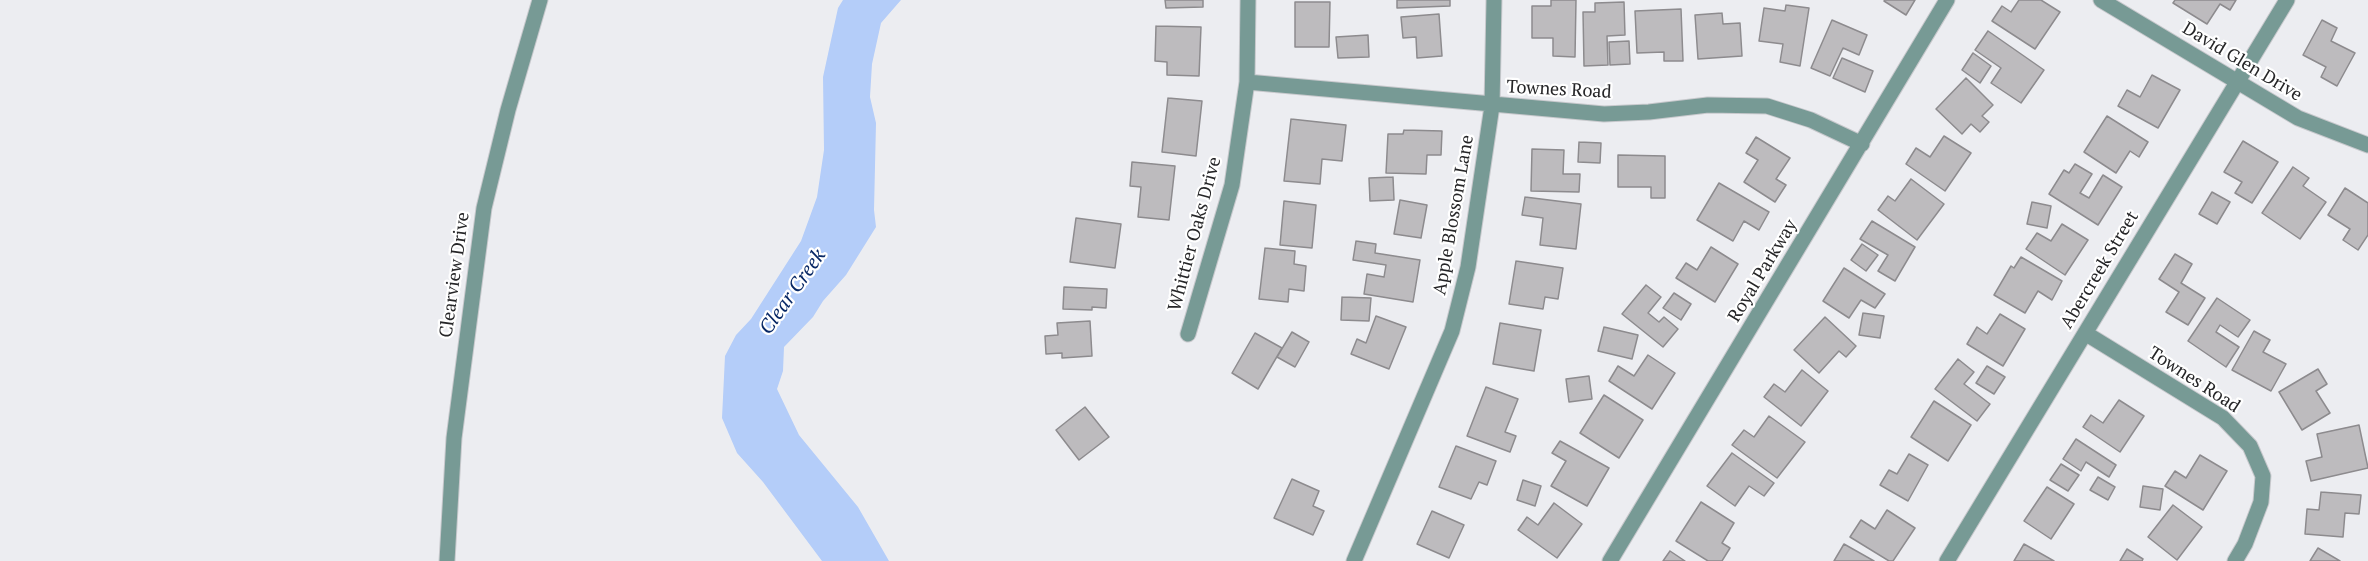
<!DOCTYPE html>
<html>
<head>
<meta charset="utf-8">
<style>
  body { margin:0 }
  canvas { display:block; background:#ecedf1 }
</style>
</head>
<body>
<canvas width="2368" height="561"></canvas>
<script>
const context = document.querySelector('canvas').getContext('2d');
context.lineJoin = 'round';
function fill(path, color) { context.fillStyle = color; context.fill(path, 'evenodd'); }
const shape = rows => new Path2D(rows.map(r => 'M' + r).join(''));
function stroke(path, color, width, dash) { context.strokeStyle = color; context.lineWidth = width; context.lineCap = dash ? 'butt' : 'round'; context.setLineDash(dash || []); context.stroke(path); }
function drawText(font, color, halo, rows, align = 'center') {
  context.font = font + ' "PT Serif",serif'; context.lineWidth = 4.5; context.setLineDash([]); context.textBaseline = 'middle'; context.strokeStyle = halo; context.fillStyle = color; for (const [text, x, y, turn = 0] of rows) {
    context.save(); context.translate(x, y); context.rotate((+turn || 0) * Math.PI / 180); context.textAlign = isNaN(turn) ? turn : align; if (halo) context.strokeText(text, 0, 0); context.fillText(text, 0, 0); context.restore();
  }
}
fill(shape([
  [843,0,901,0,881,23,872,64,870,97,876,123,874,210,876,227,846,275,823,301,813,317,784,347,783,371,777,389,799,435,858,507,889,561,822,561,763,482,737,453,722,418,725,356,736,335,751,319,801,241,817,197,824,150,823,77,838,8]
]), '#b4cdf9');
const building = shape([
  [1165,0,1203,0,1203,7,1166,8,1165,0],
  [1397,0,1450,0,1450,6,1397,8,1397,0],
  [1551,0,1576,0,1575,57,1553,56,1553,38,1532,38,1532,6,1551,6,1551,0],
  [1885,0,1915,0,1906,15,1884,1,1885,0],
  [2019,0,2041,0,2060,12,2035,49,1992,21,2002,6,2011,12,2019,0],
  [2175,0,2236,0,2230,10,2220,4,2207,24,2173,3,2175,0],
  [1295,2,1330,2,1329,47,1295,47,1295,2],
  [1624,2,1625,35,1607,36,1608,65,1584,66,1583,12,1595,12,1595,3,1624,2],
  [1786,5,1809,8,1800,66,1780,62,1783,44,1759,41,1764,8,1785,11,1786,5],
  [1681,9,1683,61,1664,61,1664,52,1637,53,1635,11,1681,9],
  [1722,13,1723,24,1740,23,1742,56,1698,59,1695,15,1722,13],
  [1439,14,1442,56,1417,58,1416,37,1403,38,1401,17,1439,14],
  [1832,20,1867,35,1859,55,1843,48,1830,76,1811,68,1832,20],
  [2322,20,2337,28,2331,41,2355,53,2337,86,2321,77,2326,67,2303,55,2322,20],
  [1156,26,1201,27,1199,76,1167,75,1167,62,1155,61,1156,26],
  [1988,31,2044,70,2021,103,1991,83,2001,68,1975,50,1988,31],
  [1368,35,1369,57,1338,58,1336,37,1368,35],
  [1629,41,1630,64,1610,65,1609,42,1629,41],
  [1973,53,1991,66,1980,83,1962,70,1973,53],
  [1842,58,1873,71,1865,92,1833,78,1842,58],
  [2152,75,2180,90,2158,128,2118,106,2127,90,2140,97,2152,75],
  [1966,78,1993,105,1982,116,1989,122,1980,132,1971,124,1962,134,1936,109,1966,78],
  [1168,98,1202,101,1196,156,1162,152,1168,98],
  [2107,116,2148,142,2139,157,2130,151,2116,173,2084,152,2107,116],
  [1291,119,1346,125,1342,161,1322,159,1320,184,1284,181,1291,119],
  [1404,130,1442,131,1441,155,1427,155,1426,174,1386,173,1388,134,1403,134,1404,130],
  [1944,136,1971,153,1945,191,1906,164,1916,148,1930,157,1944,136],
  [1756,137,1790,158,1776,179,1786,185,1775,202,1744,182,1758,160,1746,153,1756,137],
  [2243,141,2278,162,2252,203,2235,193,2242,182,2224,172,2243,141],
  [1579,142,1601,143,1600,163,1578,162,1579,142],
  [1532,149,1564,150,1563,174,1580,174,1579,192,1531,191,1532,149],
  [1618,155,1665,156,1665,198,1651,198,1651,187,1618,187,1618,155],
  [1132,162,1175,166,1169,220,1138,217,1141,187,1130,186,1132,162],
  [2075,164,2092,174,2080,193,2089,198,2103,175,2122,187,2098,225,2049,194,2064,170,2069,173,2075,164],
  [2293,167,2309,178,2303,186,2326,202,2300,239,2262,213,2293,167],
  [1393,177,1394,200,1370,201,1369,178,1393,177],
  [1911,179,1944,204,1917,240,1878,210,1888,196,1895,201,1911,179],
  [1719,183,1769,212,1759,230,1744,221,1733,241,1697,220,1719,183],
  [2345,188,2368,203,2368,235,2358,250,2343,240,2350,229,2328,215,2345,188],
  [2212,192,2230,202,2217,224,2199,214,2212,192],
  [1525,197,1581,204,1576,249,1540,245,1543,218,1522,215,1525,197],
  [1400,200,1427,205,1421,238,1394,234,1400,200],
  [1284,201,1316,205,1312,248,1280,245,1284,201],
  [2032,202,2051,206,2047,228,2027,224,2032,202],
  [1076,218,1121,224,1115,268,1070,262,1076,218],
  [1872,221,1915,247,1895,281,1878,271,1888,255,1860,239,1872,221],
  [2062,224,2088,240,2065,275,2026,249,2037,233,2051,241,2062,224],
  [1356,241,1376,244,1375,253,1420,260,1413,302,1364,294,1367,274,1384,277,1386,265,1353,260,1356,241],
  [1862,244,1878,255,1866,271,1851,260,1862,244],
  [1711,247,1738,264,1715,302,1676,278,1686,263,1697,270,1711,247],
  [1265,248,1295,251,1294,264,1306,266,1304,291,1289,289,1288,302,1259,299,1265,248],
  [2175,254,2192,264,2181,283,2205,298,2188,325,2166,312,2179,292,2159,279,2175,254],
  [2021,257,2062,281,2052,300,2038,291,2025,313,1994,295,2011,266,2014,268,2021,257],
  [1516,261,1563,268,1558,299,1545,297,1543,309,1509,304,1516,261],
  [1844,268,1885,294,1875,308,1861,300,1849,318,1823,301,1844,268],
  [1646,285,1661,297,1648,313,1659,322,1664,317,1678,329,1663,347,1622,314,1646,285],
  [1064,287,1107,289,1106,308,1092,307,1092,310,1063,309,1064,287],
  [1674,293,1691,304,1681,320,1663,308,1674,293],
  [1342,297,1371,298,1369,321,1341,320,1342,297],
  [2217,298,2250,320,2238,337,2220,325,2216,332,2239,347,2226,367,2188,341,2217,298],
  [1863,313,1884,316,1880,338,1859,335,1863,313],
  [2000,314,2025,329,2003,366,1967,344,1977,327,1987,334,2000,314],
  [1376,316,1406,327,1389,369,1351,354,1357,339,1366,343,1376,316],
  [1825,317,1856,346,1846,357,1839,351,1819,373,1794,350,1825,317],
  [1090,321,1092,356,1062,358,1062,353,1046,354,1045,336,1058,335,1057,323,1090,321],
  [1500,323,1541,330,1534,371,1493,364,1500,323],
  [1604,327,1638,335,1632,359,1598,351,1604,327],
  [2254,331,2270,340,2263,352,2286,364,2271,391,2232,370,2254,331],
  [1292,332,1309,342,1295,367,1277,357,1292,332],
  [1255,333,1282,348,1258,389,1232,373,1255,333],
  [1648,355,1675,373,1652,409,1609,381,1618,366,1634,376,1648,355],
  [1958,359,1974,372,1964,384,1990,404,1977,421,1935,389,1958,359],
  [1987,366,2005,377,1994,394,1976,383,1987,366],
  [2318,369,2327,384,2316,391,2330,413,2302,430,2279,392,2318,369],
  [1802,370,1828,391,1801,426,1764,397,1774,384,1785,392,1802,370],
  [1589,376,1592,399,1569,402,1566,379,1589,376],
  [1486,387,1518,399,1505,432,1516,436,1510,452,1467,436,1486,387],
  [1604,395,1643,420,1619,458,1580,433,1604,395],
  [2119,400,2144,416,2120,452,2083,427,2091,415,2103,423,2119,400],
  [1934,401,1971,425,1948,461,1911,437,1934,401],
  [1085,407,1109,437,1079,460,1056,430,1085,407],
  [1769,416,1805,442,1777,478,1732,445,1744,430,1754,437,1769,416],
  [2359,425,2368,468,2311,481,2306,461,2322,457,2317,434,2359,425],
  [2076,439,2116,465,2109,477,2086,462,2081,471,2063,459,2076,439],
  [1560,441,1609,468,1587,506,1551,486,1566,461,1552,453,1560,441],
  [1456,446,1496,461,1487,485,1479,482,1471,499,1439,487,1456,446],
  [1732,453,1774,483,1764,496,1749,486,1735,506,1707,486,1732,453],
  [1909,454,1928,465,1908,501,1880,485,1889,470,1897,474,1909,454],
  [2200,455,2227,471,2203,510,2165,486,2175,471,2186,478,2200,455],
  [2061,464,2079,475,2068,491,2050,480,2061,464],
  [2098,477,2115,487,2108,500,2090,490,2098,477],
  [1292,479,1319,491,1313,506,1324,511,1313,535,1274,518,1292,479],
  [1523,480,1541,486,1535,506,1517,500,1523,480],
  [2143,486,2163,489,2160,510,2140,507,2143,486],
  [2047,487,2074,504,2051,539,2024,521,2047,487],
  [2321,492,2361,495,2359,514,2345,513,2343,537,2305,534,2307,509,2319,510,2321,492],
  [1701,502,1734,523,1722,543,1730,548,1722,561,1708,561,1676,541,1701,502],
  [1554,503,1582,524,1557,558,1518,530,1527,517,1538,525,1554,503],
  [2173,505,2202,527,2177,560,2148,537,2173,505],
  [1887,510,1915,528,1893,561,1889,561,1850,537,1861,520,1875,529,1887,510],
  [1432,511,1464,525,1449,558,1417,544,1432,511],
  [1844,544,1874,561,1834,561,1844,544],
  [2024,544,2054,561,2014,561,2024,544],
  [2318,548,2340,561,2310,561,2318,548],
  [2127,549,2143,559,2142,561,2120,561,2127,549],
  [1670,551,1685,561,1663,561,1670,551]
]);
fill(building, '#bdbbbe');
stroke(building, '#8d8b8e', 1.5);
const minor = shape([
  [2101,0,2298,118,2368,145],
  [1247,82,1604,114,1649,112,1708,105,1767,106,1811,120,1862,144],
  [2085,333,2223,418,2250,446,2263,476,2261,502,2245,544,2235,561],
  [1188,334,1232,185,1247,82,1248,0],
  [447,561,454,438,484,208,508,110,540,0],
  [1354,561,1452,331,1468,267,1492,106,1494,0],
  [1610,561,1947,0],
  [1947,561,2287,0]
]);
stroke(minor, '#c8c9cd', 17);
stroke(minor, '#779a95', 15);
drawText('18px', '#252527', '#fff', [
  ["David Glen Drive",2242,62,31],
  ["Townes Road",1559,90,3],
  ["Apple Blossom Lane",1454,215,-80],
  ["Whittier Oaks Drive",1195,234,-75],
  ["Abercreek Street",2100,270,-59],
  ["Royal Parkway",1763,271,-59],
  ["Clearview Drive",455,275,-82],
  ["Townes Road",2194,380,33]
]);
drawText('italic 20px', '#082866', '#fff', [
  ["Clear Creek",793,292,-55]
]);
</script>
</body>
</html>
